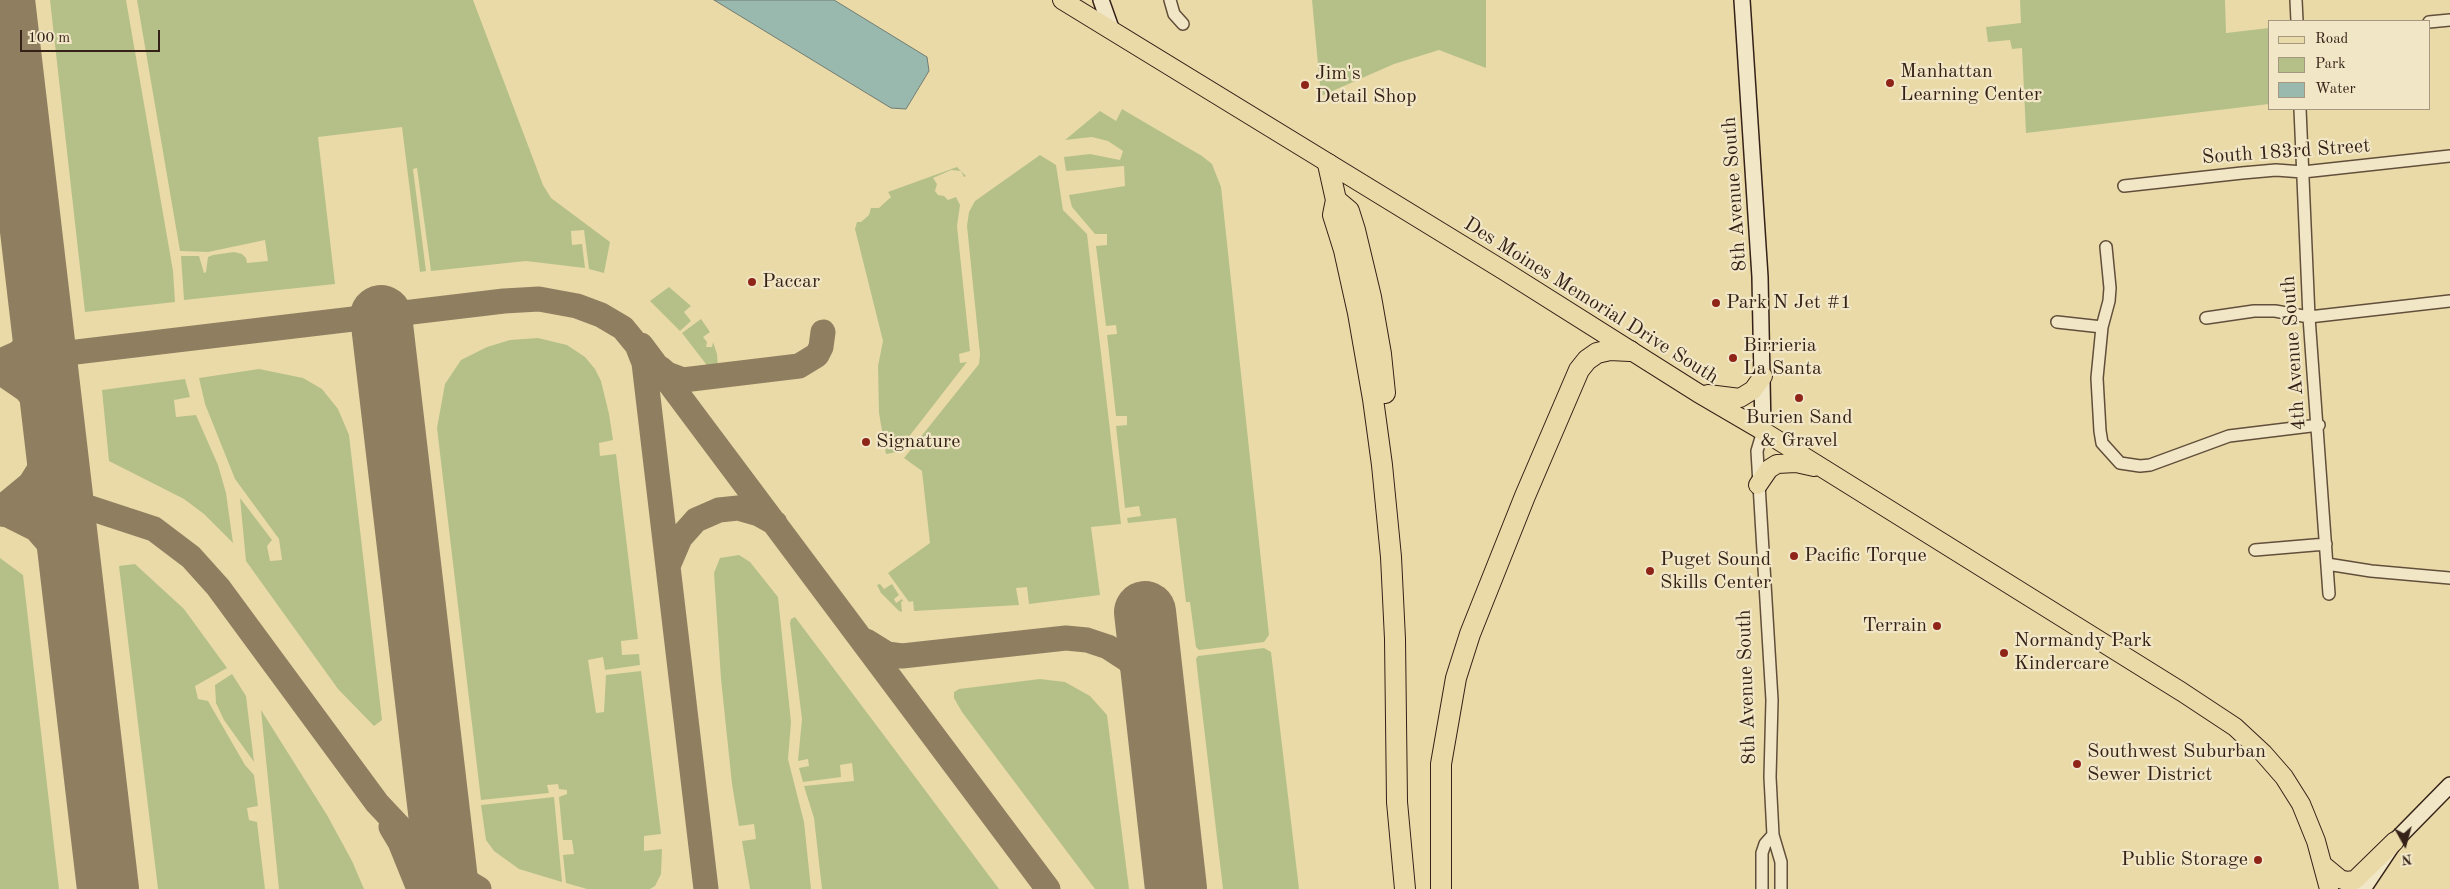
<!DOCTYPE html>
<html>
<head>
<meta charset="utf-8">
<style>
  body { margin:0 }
  #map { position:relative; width:2450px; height:889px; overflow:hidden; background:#eadaa8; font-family:"Old Standard TT",serif }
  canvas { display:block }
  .legend { position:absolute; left:2268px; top:20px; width:162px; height:90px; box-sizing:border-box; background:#f1e7c6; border:1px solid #a69880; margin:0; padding:6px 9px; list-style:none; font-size:15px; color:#352117 }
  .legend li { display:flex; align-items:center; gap:10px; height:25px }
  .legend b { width:25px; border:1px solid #a69880 }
  .north { position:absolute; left:2380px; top:819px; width:50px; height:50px; -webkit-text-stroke:4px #f1e7c6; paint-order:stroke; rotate:173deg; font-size:14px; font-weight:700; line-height:20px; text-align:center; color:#352117 }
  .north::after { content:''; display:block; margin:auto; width:18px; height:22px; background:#352117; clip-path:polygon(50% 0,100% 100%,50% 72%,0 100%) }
  .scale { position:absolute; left:20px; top:30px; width:140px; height:22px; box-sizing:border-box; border:2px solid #352117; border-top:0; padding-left:6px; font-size:15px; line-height:18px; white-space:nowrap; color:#352117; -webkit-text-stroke:4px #f1e7c6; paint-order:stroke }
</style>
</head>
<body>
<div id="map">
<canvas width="2450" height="889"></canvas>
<ul class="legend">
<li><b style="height:6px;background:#eadaa8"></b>Road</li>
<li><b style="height:14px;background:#b5c089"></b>Park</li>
<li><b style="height:14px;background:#99b9af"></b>Water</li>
</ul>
<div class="north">N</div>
<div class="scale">100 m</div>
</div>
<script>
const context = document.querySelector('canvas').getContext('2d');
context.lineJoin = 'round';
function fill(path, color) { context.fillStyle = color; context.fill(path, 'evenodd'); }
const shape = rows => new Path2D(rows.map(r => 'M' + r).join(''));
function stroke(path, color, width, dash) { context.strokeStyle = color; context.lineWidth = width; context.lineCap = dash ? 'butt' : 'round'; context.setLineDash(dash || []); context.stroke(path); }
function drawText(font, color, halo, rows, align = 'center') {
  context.font = font + ' "Old Standard TT",serif'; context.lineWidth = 4.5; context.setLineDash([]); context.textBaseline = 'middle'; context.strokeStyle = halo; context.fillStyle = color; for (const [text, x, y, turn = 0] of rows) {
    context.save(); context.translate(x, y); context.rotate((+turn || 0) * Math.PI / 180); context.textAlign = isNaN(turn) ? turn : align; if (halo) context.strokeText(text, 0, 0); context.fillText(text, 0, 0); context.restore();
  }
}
fill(shape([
  [50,0,126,0,173,271,175,302,85,312],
  [137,0,473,0,543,185,551,198,610,242,604,273,589,269,584,230,571,231,572,245,582,244,585,268,526,261,431,271,417,168,413,169,426,271,420,272,402,127,318,137,335,284,184,300,181,256,199,256,204,273,206,272,208,257,213,255,234,252,242,254,246,258,247,263,268,261,265,240,208,252,180,251],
  [1312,0,1486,0,1486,68,1439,50,1394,64,1321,96],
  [2020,0,2225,0,2226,33,2269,28,2269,104,2026,133,2022,48,2012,49,2010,40,1988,42,1986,27,2021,23],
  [1122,109,1202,156,1212,164,1221,187,1269,635,1264,642,1199,650,1196,647,1190,602,1186,602,1176,518,1128,523,1127,518,1141,516,1139,506,1125,508,1116,426,1127,425,1127,416,1116,416,1107,335,1117,334,1116,325,1106,326,1096,246,1107,245,1107,234,1095,234,1072,207,1069,195,1125,186,1124,166,1066,171,1064,157,1090,154,1120,160,1123,151,1108,141,1092,137,1065,140,1100,111,1116,121],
  [1040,155,1056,165,1063,210,1087,234,1121,524,1091,527,1100,595,1029,604,1027,587,1016,588,1019,605,914,611,913,601,909,602,888,573,930,543,922,471,904,458,979,364,980,354,967,226,969,212,975,201],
  [957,167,966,176,964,177,961,171,951,170,933,178,937,184,935,191,938,195,944,196,948,200,956,197,960,205,957,226,970,351,959,354,960,363,967,362,897,452,886,454,879,413,878,366,883,341,855,229,857,222,861,222,869,215,871,208,879,208,891,197,888,192],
  [669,287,691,306,684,312,691,321,680,331,650,301],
  [701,319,710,332,703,337,707,342,706,347,712,347,713,342,717,354,718,367,709,368,682,333],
  [538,338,567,345,585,357,595,369,601,381,609,414,613,440,599,443,600,456,616,454,638,639,621,641,622,655,639,654,640,665,605,670,603,657,588,660,596,713,604,712,606,675,641,671,661,834,644,836,644,851,662,849,661,874,655,886,650,889,587,889,566,883,563,855,574,854,572,840,563,840,559,797,567,794,567,790,559,789,558,784,547,785,549,793,481,800,437,428,445,384,461,360,487,347,510,340],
  [259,369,303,378,322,389,338,409,349,435,382,720,374,726,338,689,246,561,240,498,272,540,267,546,270,561,282,560,279,539,235,479,205,404,199,378],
  [185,379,190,397,174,400,176,417,196,415,218,465,226,493,233,543,204,514,184,499,109,461,102,390],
  [739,555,750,562,778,597,791,722,788,759,804,822,811,889,750,889,742,841,756,839,754,824,739,826,732,784,721,679,714,573,720,558],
  [0,558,23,575,59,889,0,889],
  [135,564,184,609,227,668,195,686,198,699,208,701,245,765,254,775,258,806,247,808,249,820,257,822,265,889,158,889,119,566],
  [880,584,884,589,892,584,899,595,894,599,896,603,902,599,903,601,901,602,902,612,899,611,881,593,877,585],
  [795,617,907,766,999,889,822,889,814,818,804,786,854,781,852,763,840,765,841,777,803,782,799,768,809,766,808,759,798,761,802,719,790,623,791,619],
  [1264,648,1271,652,1299,889,1223,889,1196,659,1198,656],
  [232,674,246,696,254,762,224,720,216,703,215,685],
  [1040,679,1065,682,1090,696,1107,715,1129,889,1095,889,962,712,954,698,954,692,959,689],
  [261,710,327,815,352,861,364,889,279,889],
  [554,797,562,882,519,869,494,851,486,840,481,805]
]), '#b5c089');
const water = shape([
  [714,0,834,0,927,57,929,71,906,109,891,108,714,0]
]);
fill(water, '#99b9af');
stroke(water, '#717c72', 1);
stroke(shape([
  [0,28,5,6],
  [0,110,21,145],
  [641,345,1048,889],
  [5,359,18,353,29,343,41,312],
  [0,361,504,301,539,299,577,306,601,315,623,328,637,345,644,363,706,889],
  [660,368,667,374,683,380,799,366,817,355,821,347,823,332],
  [0,372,26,390,46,414,54,434],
  [0,506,7,503,30,484,40,468,49,443,53,416],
  [0,510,63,503,90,508,154,529,191,557,218,587,377,803,410,838,446,869,479,889],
  [0,514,8,515,36,529,57,553,75,605],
  [668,566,680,538,696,520,719,510,738,508,759,514,775,523],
  [866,641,887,654,902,656,1066,638,1087,640,1108,647,1128,660,1141,677,1155,710],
  [391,827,400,842,419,889]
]), '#907e60', 25);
stroke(shape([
  [4,0,108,889],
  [381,316,448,889],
  [1145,612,1176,889]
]), '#907e60', 62);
const street = shape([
  [1170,0,1174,14,1183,24],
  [2296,0,2297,21],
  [2429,22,2450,20],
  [2300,109,2309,317,2329,594],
  [2124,186,2242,173,2276,170,2303,172,2450,156],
  [2106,247,2110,288,2109,301,2102,327,2097,378,2100,431,2102,443,2120,463,2140,466,2150,465,2229,436,2319,425],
  [2206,318,2254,311,2275,311,2309,317,2450,301],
  [2057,322,2102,327],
  [1763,431,1757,451,1772,700,1770,777,1773,835,1781,862,1781,889],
  [2255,550,2326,544],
  [2327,564,2371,571,2450,578],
  [1762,889,1762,853,1765,844,1773,835]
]);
const secondary = shape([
  [1101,0,1112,31],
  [1742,0,1760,277,1763,431],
  [2363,889,2395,841,2450,785]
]);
const primary = shape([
  [1062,0,1503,270,1698,393,1763,431,2182,692,2235,727,2263,753,2284,777,2301,804,2316,841,2329,889],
  [1708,394,1740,398,1753,390,1763,376],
  [1758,485,1769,469,1777,464,1796,463,1814,467],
  [2323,865,2340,879,2346,881,2355,880,2395,841]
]);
const highway = shape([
  [1328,164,1336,200,1333,215,1344,250,1358,313,1373,399,1382,465,1391,557,1395,639,1397,802,1405,889],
  [1336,200,1349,211,1355,230,1371,297,1381,354,1385,393],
  [1441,889,1441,764,1456,678,1470,634,1525,496,1579,370,1587,360,1597,353,1610,350,1630,351]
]);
stroke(street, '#624f3b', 14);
stroke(secondary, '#352117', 18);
stroke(primary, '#352117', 20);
stroke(highway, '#352117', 22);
stroke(street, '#f1e7c6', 11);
stroke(secondary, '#f1e7c6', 15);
stroke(primary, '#eadaa8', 18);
stroke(highway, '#eadaa8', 20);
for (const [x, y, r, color] of [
  [1890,83,5,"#8f2418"],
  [1305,85,5,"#8f2418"],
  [752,282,5,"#8f2418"],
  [1716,303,5,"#8f2418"],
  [1733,358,5,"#8f2418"],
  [1799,398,5,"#8f2418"],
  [866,442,5,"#8f2418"],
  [1794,556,5,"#8f2418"],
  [1650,571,5,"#8f2418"],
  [1937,626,5,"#8f2418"],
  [2004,653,5,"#8f2418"],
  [2077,764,5,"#8f2418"],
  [2258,860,5,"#8f2418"]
]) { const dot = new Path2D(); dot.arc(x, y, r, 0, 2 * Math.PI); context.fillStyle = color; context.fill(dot); stroke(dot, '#f1e7c6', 2); }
drawText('20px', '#352117', '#f1e7c6', [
  ["Manhattan",1900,72],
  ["Learning Center",1900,95],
  ["Jim's",1315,74],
  ["Detail Shop",1315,97],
  ["Paccar",762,282],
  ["Park N Jet #1",1726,303],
  ["Birrieria",1743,346],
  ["La Santa",1743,369],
  ["Burien Sand",1799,418,"center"],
  ["& Gravel",1799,441,"center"],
  ["Signature",876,442],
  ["Pacific Torque",1804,556],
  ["Puget Sound",1660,560],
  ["Skills Center",1660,583],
  ["Terrain",1927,626,"right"],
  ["Normandy Park",2014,641],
  ["Kindercare",2014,664],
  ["Southwest Suburban",2087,752],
  ["Sewer District",2087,775],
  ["Public Storage",2248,860,"right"]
], 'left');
drawText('20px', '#352117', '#f1e7c6', [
  ["South 183rd Street",2286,152,-4],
  ["8th Avenue South",1735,194,-94],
  ["Des Moines Memorial Drive South",1591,301,32],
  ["4th Avenue South",2294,353,-94],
  ["8th Avenue South",1747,687,-92]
]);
</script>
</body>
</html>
